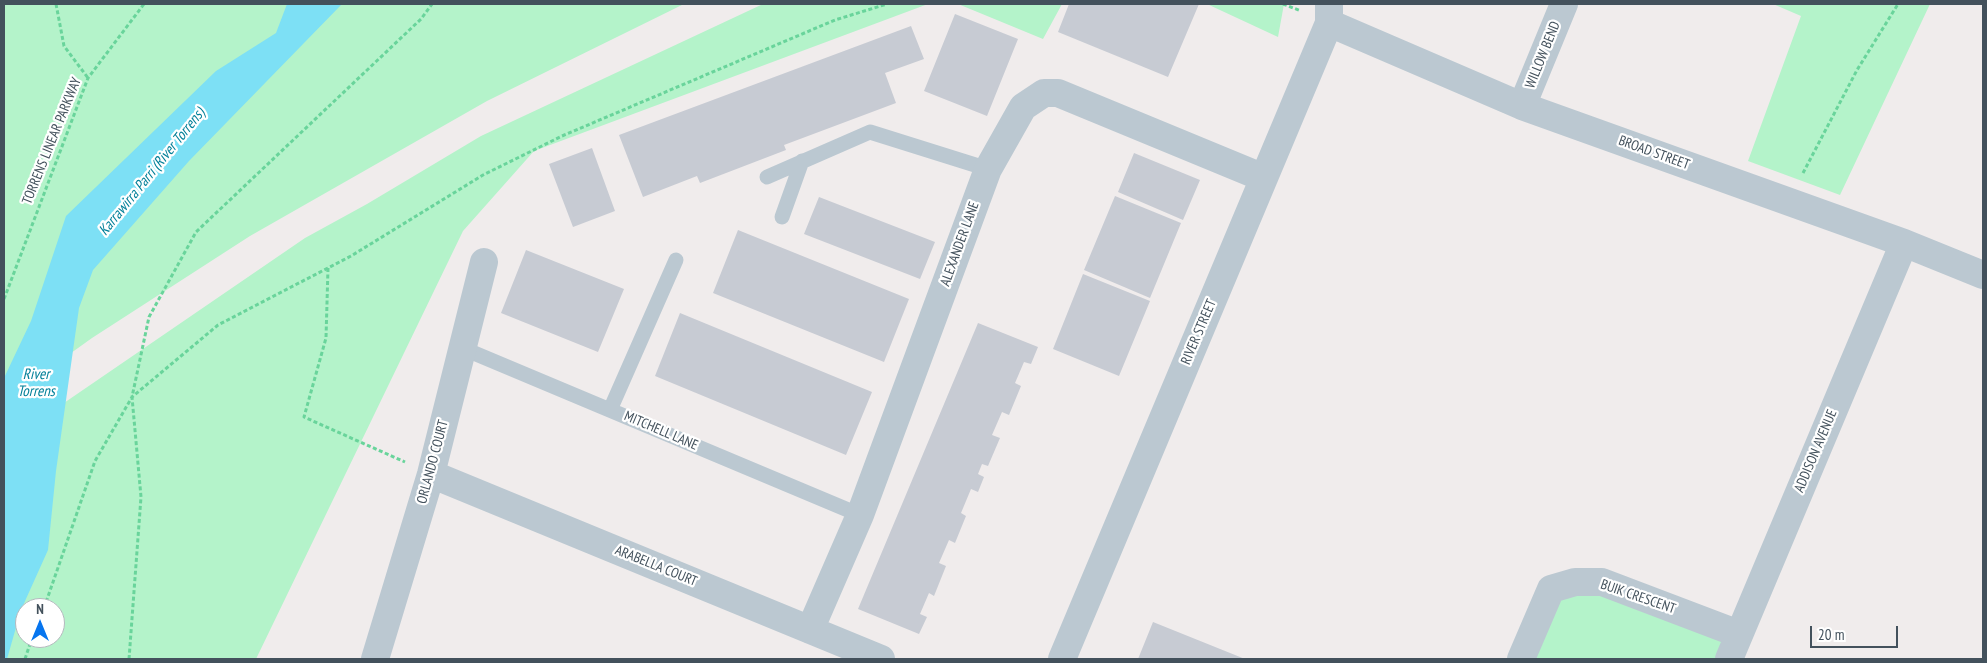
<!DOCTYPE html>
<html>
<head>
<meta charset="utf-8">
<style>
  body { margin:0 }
  #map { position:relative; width:1987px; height:663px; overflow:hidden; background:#f0ecec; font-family:"PT Sans Narrow",sans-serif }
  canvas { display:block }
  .frame { position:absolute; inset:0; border:5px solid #43515c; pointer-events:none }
  .north { position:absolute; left:15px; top:598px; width:50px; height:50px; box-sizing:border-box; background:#fff; border:1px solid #b4b9be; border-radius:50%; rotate:0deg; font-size:14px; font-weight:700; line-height:20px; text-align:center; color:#43515c }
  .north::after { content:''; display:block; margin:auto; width:18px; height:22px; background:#0675ef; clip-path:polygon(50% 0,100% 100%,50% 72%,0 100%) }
  .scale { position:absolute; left:1810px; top:626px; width:88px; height:22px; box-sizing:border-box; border:2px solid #43515c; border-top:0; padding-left:6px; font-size:15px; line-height:18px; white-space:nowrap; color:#43515c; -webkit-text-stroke:4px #fff; paint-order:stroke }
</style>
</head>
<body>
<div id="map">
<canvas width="1987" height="663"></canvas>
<div class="frame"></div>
<div class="north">N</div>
<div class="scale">20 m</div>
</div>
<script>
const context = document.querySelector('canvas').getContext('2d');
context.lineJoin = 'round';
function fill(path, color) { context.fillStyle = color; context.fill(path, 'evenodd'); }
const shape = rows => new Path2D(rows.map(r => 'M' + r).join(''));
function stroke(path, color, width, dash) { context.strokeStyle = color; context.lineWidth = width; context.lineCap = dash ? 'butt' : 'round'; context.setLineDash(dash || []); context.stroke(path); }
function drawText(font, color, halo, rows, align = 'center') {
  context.font = font + ' "PT Sans Narrow",sans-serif'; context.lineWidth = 4.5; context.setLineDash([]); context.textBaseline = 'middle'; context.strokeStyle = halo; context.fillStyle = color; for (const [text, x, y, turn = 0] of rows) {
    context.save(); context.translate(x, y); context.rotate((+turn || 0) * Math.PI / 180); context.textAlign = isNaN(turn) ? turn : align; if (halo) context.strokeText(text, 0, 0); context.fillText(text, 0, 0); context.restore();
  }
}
fill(shape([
  [4,4,684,4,487,101,250,236,92,338,4,401],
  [763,4,928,4,534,151,463,231,256,659,4,659,4,444,305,238,367,204,481,136],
  [25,608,55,608,55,638,25,638],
  [958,4,1062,4,1043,39],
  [1207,4,1284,4,1278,37],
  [1773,4,1930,4,1840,195,1748,161,1801,16],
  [1575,582,1739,634,1729,659,1521,659,1551,589]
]), '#b4f3ca');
fill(shape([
  [287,4,342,4,189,161,93,270,79,308,56,471,48,550,21,610,7,659,4,659,4,378,31,321,66,216,216,71,276,33]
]), '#7de0f5');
fill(shape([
  [1069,4,1199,4,1168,77,1058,32],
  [955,14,1018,39,987,116,924,91],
  [911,26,924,59,885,73,896,103,784,145,786,150,700,183,697,176,643,197,619,135],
  [592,148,615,211,573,227,549,164],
  [1134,153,1200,180,1183,220,1118,192],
  [1115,196,1181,223,1150,298,1084,270],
  [819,197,935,242,920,279,804,234],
  [738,230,909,299,884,362,713,293],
  [526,250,624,289,598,352,501,313],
  [1083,274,1150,301,1119,376,1053,349],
  [680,313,872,392,846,455,655,376],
  [978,323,1038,347,1031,364,1024,362,1015,383,1021,386,1009,415,1002,412,992,435,1000,438,988,466,982,464,978,474,984,477,978,492,971,489,961,513,966,516,955,543,949,540,939,563,946,566,934,596,929,593,920,614,927,617,919,634,858,609],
  [1153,622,1245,659,1138,659]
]), '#c7cbd3');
stroke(shape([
  [56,4,64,46,88,78],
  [1283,4,1301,11],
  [1803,173,1857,70,1898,4],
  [328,268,326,338,304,417,405,462],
  [4,299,88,78,144,4],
  [44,608,95,461,132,397,218,325,351,256,483,175,562,136,835,20,887,4],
  [25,659,32,638],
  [129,659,141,497,132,397,149,317,196,232,421,19,432,4]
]), '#69d49b', 3, [4, 2.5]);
stroke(shape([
  [767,177,870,132,988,169],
  [782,217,802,161],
  [462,348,860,515],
  [610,410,676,260]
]), '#bbc8d1', 15);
stroke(shape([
  [1329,23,1522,106,1904,243,1983,275],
  [1522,106,1564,4],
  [431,474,881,659],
  [810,630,860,515,988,169,1023,107,1044,93,1058,93,1264,178],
  [375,659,431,474,484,262],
  [1062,659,1329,23,1329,4],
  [1521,659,1551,589,1575,582,1602,582,1739,634],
  [1729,659,1904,243]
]), '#bbc8d1', 28);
drawText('14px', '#43515c', '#fff', [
  ["WILLOW BEND",1543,55,-68],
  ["TORRENS LINEAR PARKWAY",52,141,-68],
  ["BROAD STREET",1654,153,20],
  ["ALEXANDER LANE",960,244,-70],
  ["RIVER STREET",1199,332,-67],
  ["MITCHELL LANE",661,431,23],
  ["ADDISON AVENUE",1816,451,-67],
  ["ORLANDO COURT",433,462,-75],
  ["ARABELLA COURT",656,566,22],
  ["BUIK CRESCENT",1638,597,19]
]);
drawText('italic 15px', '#038099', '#fff', [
  ["Karrawirra Parri (River Torrens)",152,172,-51],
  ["River",36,375],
  ["Torrens",36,392]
]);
</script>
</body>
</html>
